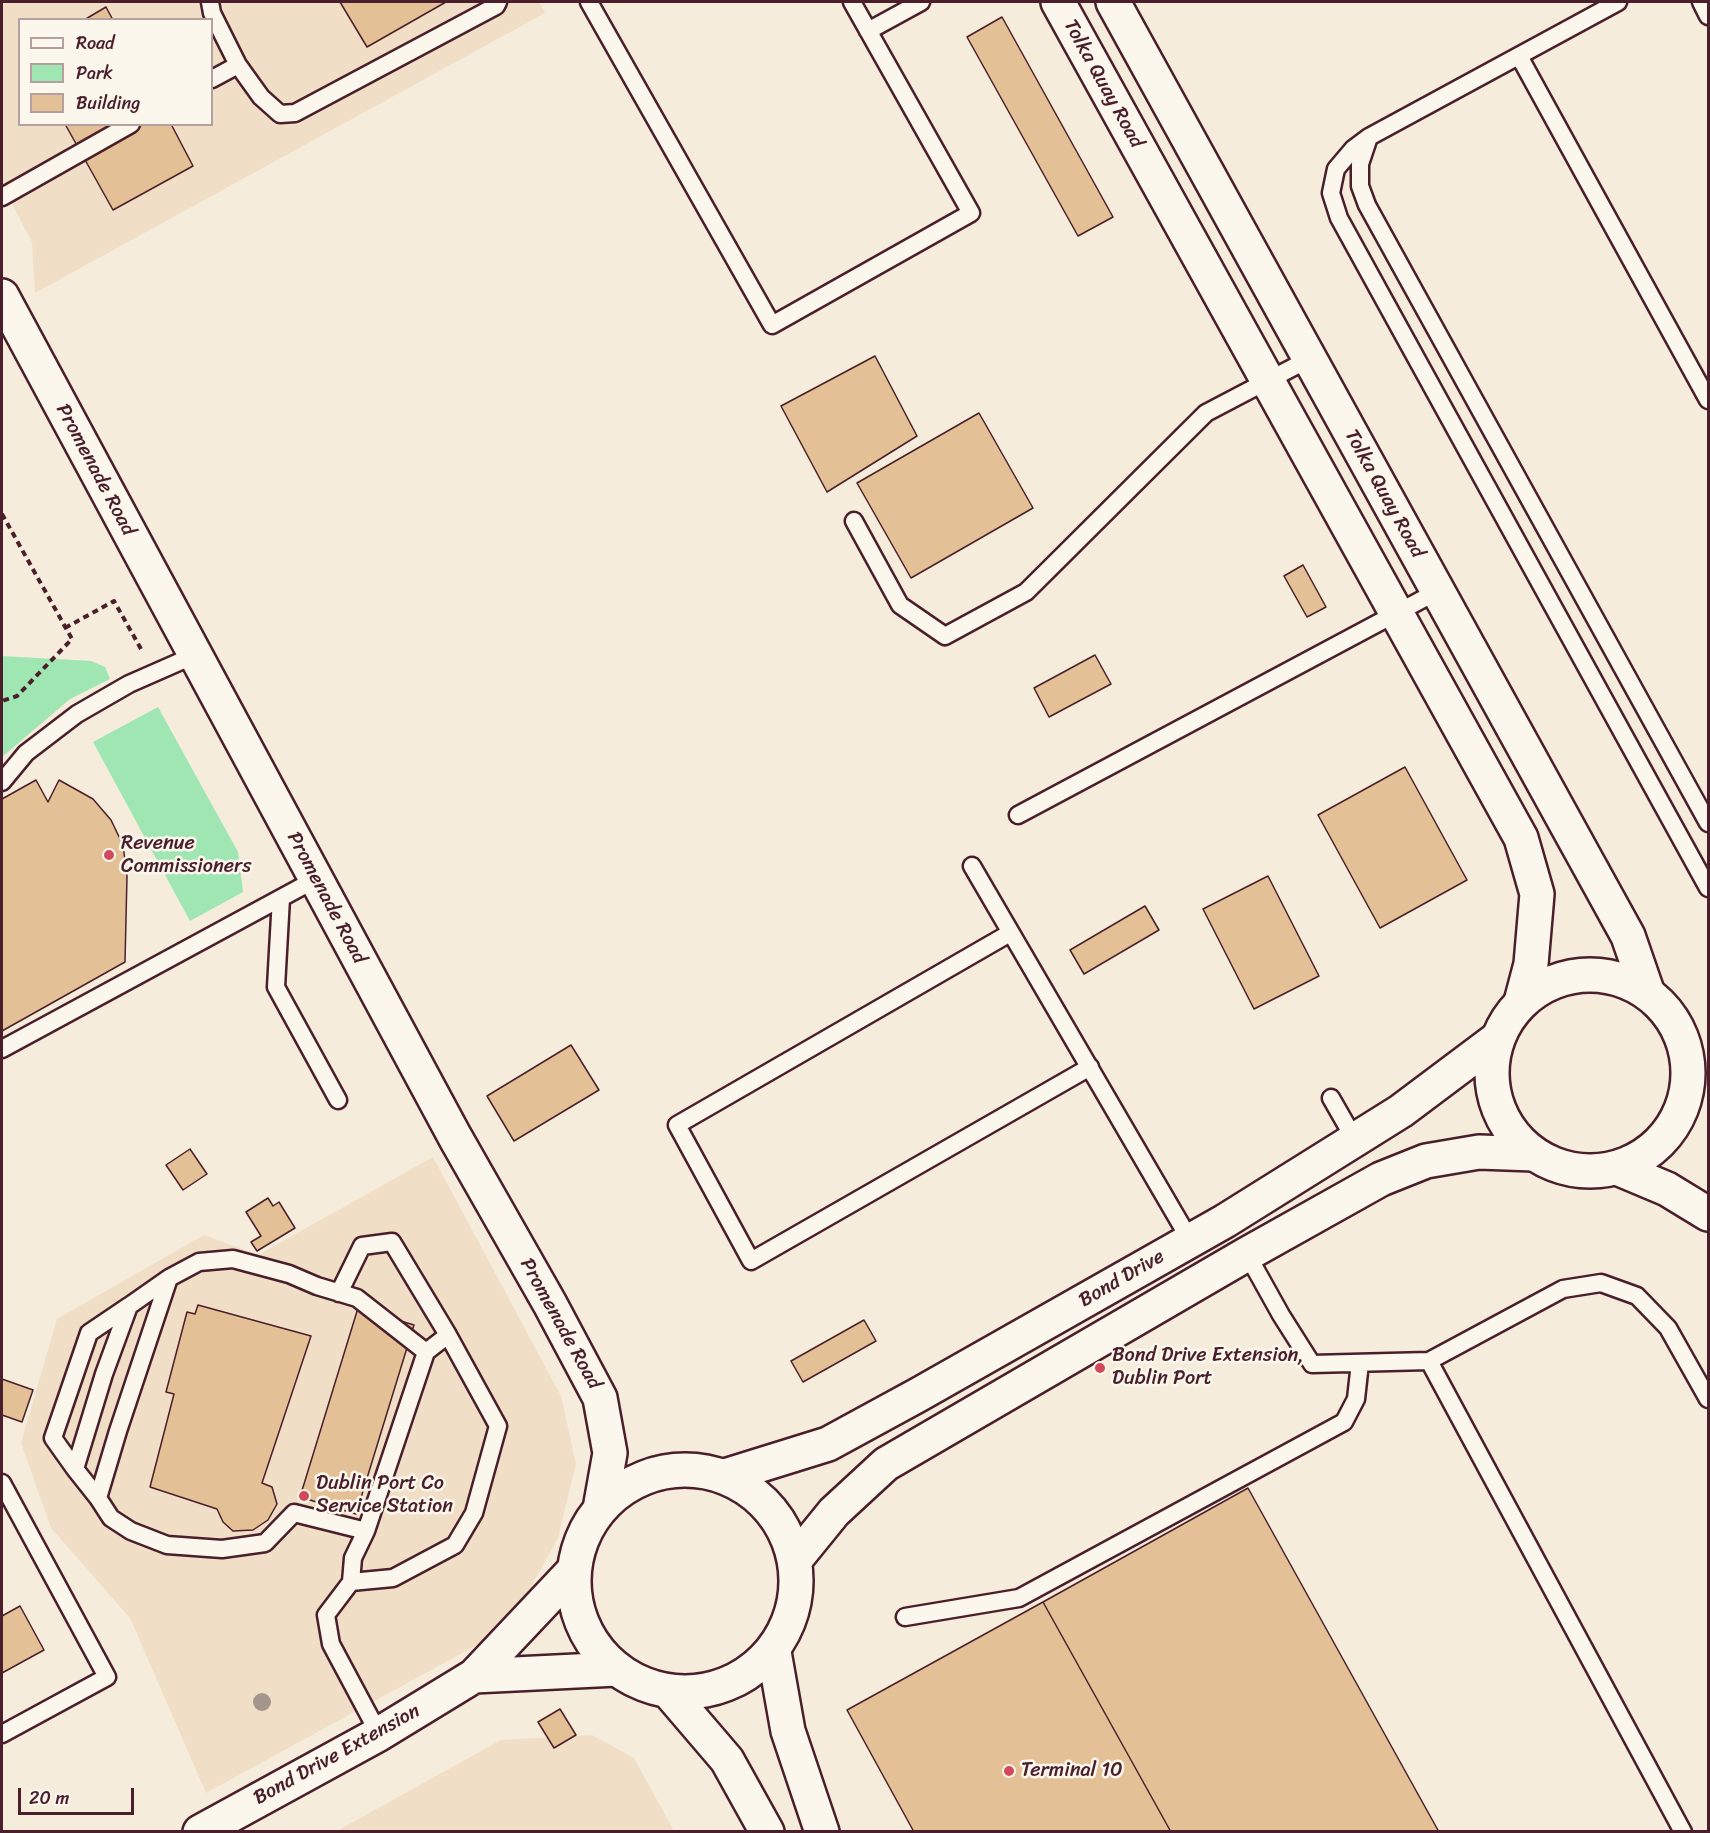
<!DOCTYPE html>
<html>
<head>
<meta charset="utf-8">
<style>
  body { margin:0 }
  #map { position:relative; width:1710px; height:1833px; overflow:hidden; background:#f6ecdb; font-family:Sriracha,sans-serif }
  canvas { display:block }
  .frame { position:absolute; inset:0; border:3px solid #4a1f2b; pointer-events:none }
  .legend { position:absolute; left:18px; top:18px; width:195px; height:108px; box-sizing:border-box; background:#fbf7ec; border:2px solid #b4a19f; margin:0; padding:8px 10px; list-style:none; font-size:18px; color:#4a1f2b }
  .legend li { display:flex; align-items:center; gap:12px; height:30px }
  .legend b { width:30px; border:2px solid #b4a19f }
  .scale { position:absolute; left:18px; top:1788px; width:116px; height:27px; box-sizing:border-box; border:3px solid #4a1f2b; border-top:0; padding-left:8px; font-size:18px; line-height:21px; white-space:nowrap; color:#4a1f2b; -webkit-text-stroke:4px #fbf7ec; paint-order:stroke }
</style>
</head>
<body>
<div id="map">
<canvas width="1710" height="1833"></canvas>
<div class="frame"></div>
<ul class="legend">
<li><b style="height:8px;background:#fbf7ec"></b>Road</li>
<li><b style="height:16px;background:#9fe6b3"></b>Park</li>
<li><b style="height:16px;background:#e3c095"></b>Building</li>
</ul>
<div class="scale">20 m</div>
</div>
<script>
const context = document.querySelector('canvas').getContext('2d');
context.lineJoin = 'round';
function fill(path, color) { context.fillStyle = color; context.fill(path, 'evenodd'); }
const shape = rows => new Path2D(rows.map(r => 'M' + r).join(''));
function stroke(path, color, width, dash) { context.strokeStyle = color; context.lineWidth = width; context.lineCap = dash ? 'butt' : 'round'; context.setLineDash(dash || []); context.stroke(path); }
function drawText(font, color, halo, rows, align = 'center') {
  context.font = font + ' Sriracha,sans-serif'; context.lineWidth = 5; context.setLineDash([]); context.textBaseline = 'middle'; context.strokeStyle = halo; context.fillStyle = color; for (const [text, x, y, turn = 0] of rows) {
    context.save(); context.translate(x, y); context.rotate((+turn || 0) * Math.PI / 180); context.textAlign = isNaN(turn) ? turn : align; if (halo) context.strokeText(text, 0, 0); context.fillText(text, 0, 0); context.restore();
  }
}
fill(shape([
  [2,2,539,2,545,13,35,293,32,242,2,185],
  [20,20,212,20,212,124,20,124],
  [433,1157,561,1396,576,1464,558,1538,508,1628,206,1793,130,1618,51,1528,21,1443,57,1319,204,1235,258,1255],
  [592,1735,634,1758,674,1831,335,1832,501,1740]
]), '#f0dfc6');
fill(shape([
  [2,656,91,661,105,667,110,679,70,699,2,757],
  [158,707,238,852,243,892,190,921,93,742]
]), '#9fe6b3');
const building = shape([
  [340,2,446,2,367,47,340,2],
  [106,7,113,20,84,20,106,7],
  [1002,17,1113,217,1078,236,967,37,1002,17],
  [65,124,171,124,193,166,113,210,65,124],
  [875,356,917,436,827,492,781,406,875,356],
  [979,413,1033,508,911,578,857,483,979,413],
  [1303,565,1326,607,1307,617,1284,576,1303,565],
  [1095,655,1111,684,1049,717,1034,688,1095,655],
  [1405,767,1467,880,1380,928,1318,815,1405,767],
  [36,780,48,802,59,780,93,799,111,820,123,845,127,876,125,962,2,1031,2,799,36,780],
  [1268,876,1319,976,1254,1009,1203,909,1268,876],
  [1145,906,1159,930,1084,974,1070,950,1145,906],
  [571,1045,599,1090,514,1141,487,1096,571,1045],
  [190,1149,207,1174,183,1190,166,1165,190,1149],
  [268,1198,273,1206,279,1202,295,1228,257,1251,251,1242,261,1236,246,1212,268,1198],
  [198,1305,311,1336,262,1483,272,1487,277,1504,268,1520,253,1530,233,1531,223,1522,217,1509,150,1487,174,1394,166,1392,187,1312,195,1314,198,1305],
  [358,1308,414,1325,356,1514,300,1497,358,1308],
  [864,1320,876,1341,803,1382,791,1361,864,1320],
  [2,1379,33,1390,22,1422,2,1415,2,1379],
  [1248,1488,1439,1832,1171,1832,1043,1602,1248,1488],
  [1043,1602,1171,1832,914,1832,847,1710,1043,1602],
  [20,1606,44,1650,2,1673,2,1616,20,1606],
  [560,1709,576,1735,554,1748,538,1722,560,1709]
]);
fill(building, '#e3c095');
stroke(building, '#4a1f2b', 1.5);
const lane = shape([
  [210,2,212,13,238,65,261,97,280,114,295,113,496,6,498,2],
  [589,2,772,325,971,213,852,2],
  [1618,2,1369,137,1353,149,1336,169,1331,193,1339,218,1708,888],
  [1701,2,1708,16],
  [868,31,921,2],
  [1519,56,1708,400],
  [212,79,238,65],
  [1369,137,1360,164,1360,186,1367,205,1708,823],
  [2,197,131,124],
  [854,521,900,605,945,636,1026,592,1206,413,1309,359],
  [2,782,26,753,77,714,129,684,195,655],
  [1018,815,1438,591],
  [972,866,1190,1240],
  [281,898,276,987,338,1100],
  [1010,933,677,1125,751,1261,1090,1067],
  [2,1049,316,879],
  [1331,1098,1355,1140],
  [1247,1254,1281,1315,1312,1364,1429,1361],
  [339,1293,362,1246,392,1242,448,1335,498,1426,474,1513,455,1545,393,1578,351,1582],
  [75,1469,53,1438,89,1333,129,1306],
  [2,1483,107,1677,2,1734],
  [98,1498,75,1469,104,1374,129,1306,169,1278],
  [366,1531,294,1513,265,1543,222,1549,167,1545,131,1531,111,1518,98,1498,118,1431,169,1278,199,1262,233,1259,289,1274,317,1286,357,1298,426,1352],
  [905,1617,1019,1598,1344,1422,1356,1399,1360,1363],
  [379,1734,331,1644,326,1615,351,1582,353,1558,366,1531,426,1352,448,1335],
  [1683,1832,1429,1361,1563,1289,1601,1283,1637,1296,1668,1328,1708,1399]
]);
const street = shape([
  [1058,2,1521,838,1537,894,1531,964,1521,1002],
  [1617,1168,1667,1189,1708,1214],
  [725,1476,828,1444,918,1395,1225,1221,1401,1111,1497,1039],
  [795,1560,834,1512,886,1464,1247,1254,1381,1179,1426,1161,1479,1152,1534,1154],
  [574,1570,474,1676,617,1669],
  [774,1652,788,1731,822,1832],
  [200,1832,379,1734,474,1676]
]);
const secondary = shape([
  [1113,2,1628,936,1647,991],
  [2,296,455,1137,550,1304,600,1398,610,1453,600,1509],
  '1492 1073a98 98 0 1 1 196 0a98 98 0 1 1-196 0Z',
  '574 1581a111 111 0 1 1 222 0a111 111 0 1 1-222 0Z',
  [668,1691,727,1760,767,1832]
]);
stroke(lane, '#4a1f2b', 21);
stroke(street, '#4a1f2b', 38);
stroke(secondary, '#4a1f2b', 38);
stroke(shape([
  [2,514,72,639,17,696,2,701],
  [65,628,114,601,141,649]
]), '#4a1f2b', 4, [6, 4.5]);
stroke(lane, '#fbf7ec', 16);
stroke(street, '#fbf7ec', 33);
stroke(secondary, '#fbf7ec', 33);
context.fillStyle = '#a3978d';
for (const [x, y] of [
  [262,1702]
]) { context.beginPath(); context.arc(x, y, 9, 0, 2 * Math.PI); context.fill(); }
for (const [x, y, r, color] of [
  [109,855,6,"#d1495b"],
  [1100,1368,6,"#d1495b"],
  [304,1496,6,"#d1495b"],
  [1009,1771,6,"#d1495b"]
]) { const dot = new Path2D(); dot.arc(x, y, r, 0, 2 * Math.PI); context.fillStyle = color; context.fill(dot); stroke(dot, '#fbf7ec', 2); }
drawText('20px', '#4a1f2b', '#fbf7ec', [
  ["Tolka Quay Road",1103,84,61],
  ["Promenade Road",95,470,62],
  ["Tolka Quay Road",1384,494,61],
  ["Promenade Road",326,898,62],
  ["Bond Drive",1122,1279,-30],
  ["Promenade Road",560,1324,61],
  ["Bond Drive Extension",337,1755,-29]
]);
drawText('20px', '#4a1f2b', '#fbf7ec', [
  ["Revenue",121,844],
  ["Commissioners",121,867],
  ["Bond Drive Extension,",1112,1356],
  ["Dublin Port",1112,1379],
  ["Dublin Port Co",316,1484],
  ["Service Station",316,1507],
  ["Terminal 10",1021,1771]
], 'left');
</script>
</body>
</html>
